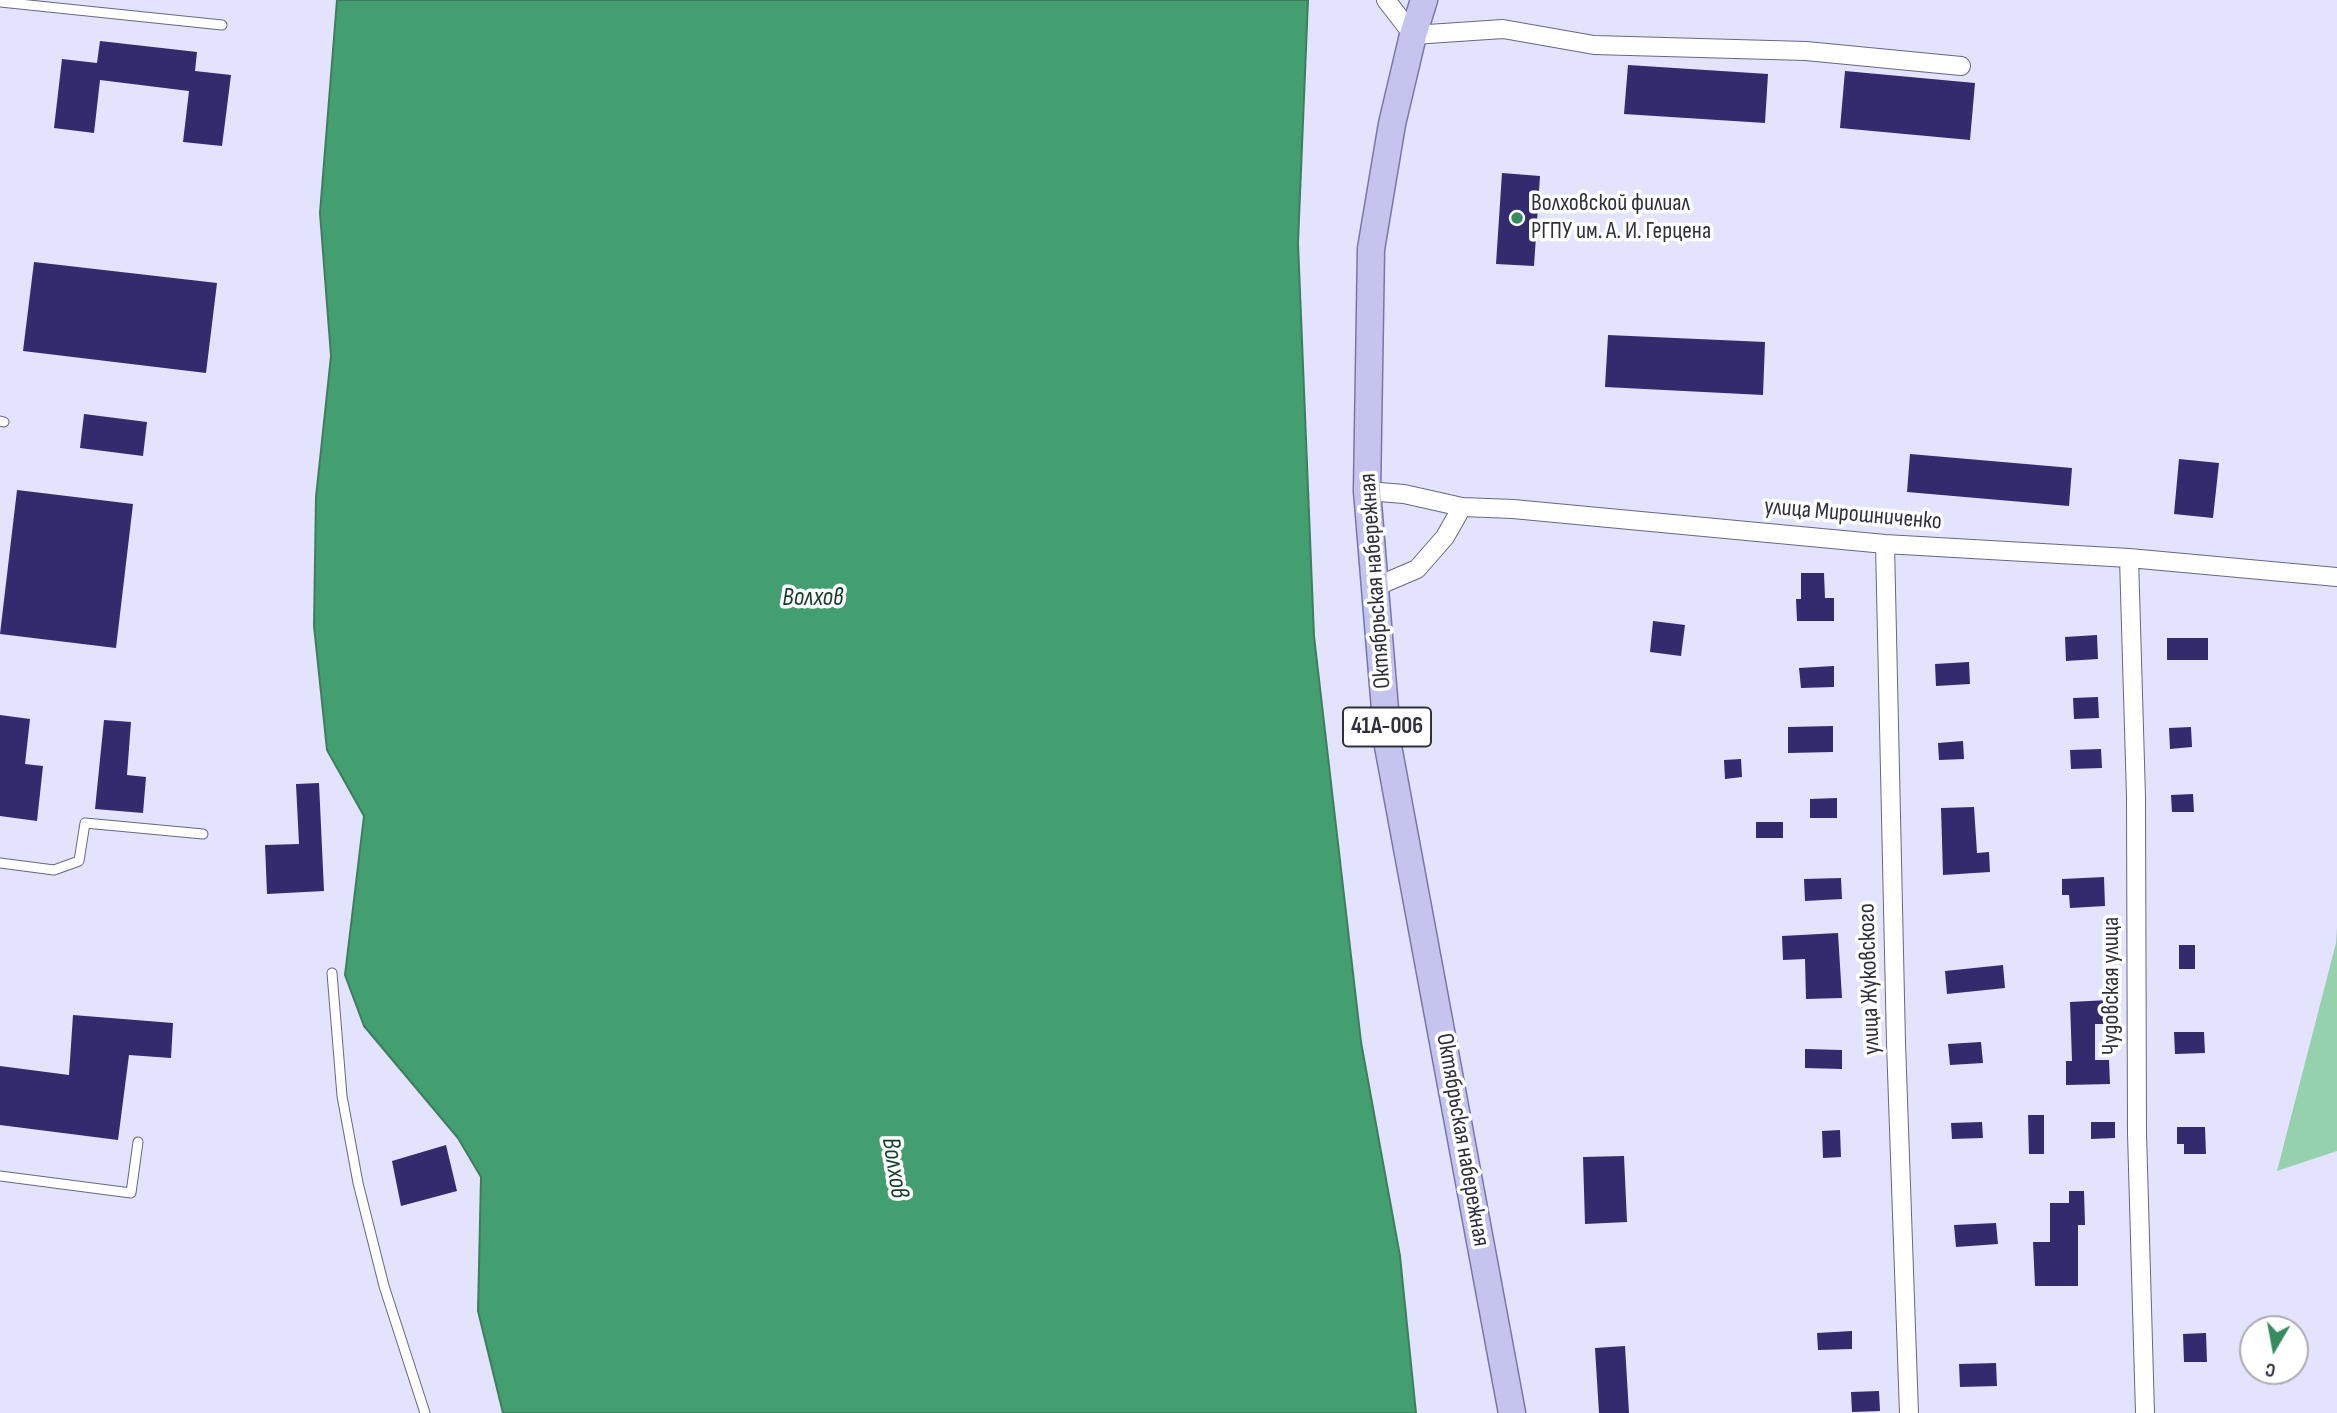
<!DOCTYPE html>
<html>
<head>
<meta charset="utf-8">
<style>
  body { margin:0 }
  #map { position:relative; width:2337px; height:1413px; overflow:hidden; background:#e3e3fd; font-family:"Sofia Sans Condensed",sans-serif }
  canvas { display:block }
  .north { position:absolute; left:2239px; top:1315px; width:70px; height:70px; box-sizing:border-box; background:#fff; border:2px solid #acacb1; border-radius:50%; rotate:190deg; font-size:19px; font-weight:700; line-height:28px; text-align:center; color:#30303c }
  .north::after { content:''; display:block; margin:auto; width:24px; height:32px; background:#358c61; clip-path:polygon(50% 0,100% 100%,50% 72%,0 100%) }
</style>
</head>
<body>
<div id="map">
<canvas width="2337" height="1413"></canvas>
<div class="north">С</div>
</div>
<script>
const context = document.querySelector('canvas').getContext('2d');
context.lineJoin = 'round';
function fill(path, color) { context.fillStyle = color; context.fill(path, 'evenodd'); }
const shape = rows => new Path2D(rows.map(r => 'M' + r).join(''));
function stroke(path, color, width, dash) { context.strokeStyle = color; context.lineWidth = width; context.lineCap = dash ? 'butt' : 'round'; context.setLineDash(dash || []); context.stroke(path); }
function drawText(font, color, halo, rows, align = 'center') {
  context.font = font + ' "Sofia Sans Condensed",sans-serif'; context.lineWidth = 7; context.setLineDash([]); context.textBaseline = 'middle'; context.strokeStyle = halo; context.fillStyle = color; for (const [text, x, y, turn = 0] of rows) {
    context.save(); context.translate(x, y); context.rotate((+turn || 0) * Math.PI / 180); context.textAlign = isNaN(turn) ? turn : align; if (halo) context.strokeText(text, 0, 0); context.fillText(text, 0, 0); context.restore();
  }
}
fill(shape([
  [2337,928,2337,1151,2277,1171,2336,943]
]), '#96d1ae');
const water = shape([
  [337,0,1308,0,1298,243,1314,636,1361,1042,1400,1256,1416,1413,503,1413,478,1311,481,1177,458,1138,364,1026,345,975,364,816,327,750,314,626,316,497,331,356,320,213,337,0]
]);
fill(water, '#439f70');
stroke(water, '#3d7e60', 2);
fill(shape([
  [100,41,197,52,195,71,231,75,222,146,183,142,189,91,100,80,94,133,54,128,62,59,97,63],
  [1628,65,1768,74,1765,123,1624,114],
  [1845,71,1975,83,1970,140,1840,128],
  [1502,173,1540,176,1534,266,1496,264],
  [34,262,217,283,206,373,23,351],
  [1608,335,1765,342,1763,395,1605,387],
  [84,414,147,422,143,456,80,448],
  [1910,454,2072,468,2069,506,1907,492],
  [2179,459,2219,463,2213,518,2174,514],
  [17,490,133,504,116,648,0,634],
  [1801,573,1824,573,1825,598,1834,598,1834,621,1797,621,1796,599,1801,599],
  [1653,621,1685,625,1681,656,1650,652],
  [2097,635,2098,659,2066,661,2065,637],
  [2167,638,2208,638,2208,660,2167,660],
  [1969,662,1970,684,1936,686,1935,664],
  [1834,666,1834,687,1801,688,1799,668],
  [2098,697,2099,718,2074,719,2073,698],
  [0,715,30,719,25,764,43,766,37,821,0,816],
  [104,720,131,722,127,775,146,777,143,813,95,809],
  [1833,726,1833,752,1788,753,1788,727],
  [2191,727,2192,747,2170,749,2169,728],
  [1963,741,1964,759,1939,760,1938,743],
  [2101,749,2102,768,2071,769,2070,750],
  [1741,759,1742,777,1725,779,1724,760],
  [319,783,324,891,267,894,265,845,299,844,296,784],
  [2193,794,2194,812,2172,812,2171,795],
  [1837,798,1837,818,1810,818,1810,799],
  [1974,807,1977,853,1989,852,1990,872,1943,875,1941,808],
  [1756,822,1783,822,1783,838,1756,838],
  [2104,877,2105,906,2070,908,2069,895,2062,895,2062,879],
  [1841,878,1842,899,1805,901,1804,879],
  [1838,933,1842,998,1806,999,1805,959,1783,960,1782,936],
  [2179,945,2195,945,2195,969,2179,969],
  [2003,965,2005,988,1947,994,1945,971],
  [2109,1000,2110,1024,2095,1024,2095,1060,2109,1060,2110,1084,2066,1085,2066,1061,2072,1061,2070,1002],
  [73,1015,173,1023,171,1058,129,1055,118,1140,0,1125,0,1066,69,1075],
  [2174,1032,2204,1032,2205,1053,2175,1054],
  [1981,1042,1983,1063,1950,1065,1948,1044],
  [1805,1049,1842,1050,1842,1069,1805,1068],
  [2028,1115,2044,1115,2044,1154,2029,1154],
  [1982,1122,1983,1138,1952,1139,1951,1123],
  [2091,1122,2115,1122,2115,1138,2091,1139],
  [2177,1127,2205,1127,2206,1154,2184,1154,2184,1144,2177,1144],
  [1840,1130,1841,1157,1823,1158,1822,1131],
  [446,1145,457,1191,401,1206,392,1161],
  [1624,1156,1627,1222,1585,1224,1583,1157],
  [2069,1191,2084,1191,2085,1225,2078,1225,2078,1286,2035,1286,2033,1242,2050,1242,2050,1203,2069,1203],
  [1996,1223,1998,1244,1956,1247,1954,1225],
  [1852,1331,1852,1349,1818,1350,1817,1333],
  [2206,1333,2207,1362,2184,1362,2183,1334],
  [1625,1346,1629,1413,1599,1413,1595,1348],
  [1996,1363,1997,1386,1960,1387,1959,1364],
  [1879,1391,1880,1411,1852,1412,1851,1392]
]), '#342a6e');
const lane = shape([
  [0,2,222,25],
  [0,421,4,422],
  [0,863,54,870,79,861,85,823,203,834],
  [332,973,342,1096,358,1183,384,1286,425,1413],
  [0,1176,131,1193,138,1142]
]);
const street = shape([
  [1386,0,1413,35,1503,29,1594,45,1806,51,1961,66],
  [1367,491,1404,494,1462,507,1513,509,1885,544,2129,558,2337,577],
  [1885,544,1896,1043,1909,1413],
  [2129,558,2136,797,2137,1133,2145,1413],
  [1375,587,1417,569,1445,537,1462,507]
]);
const primary = shape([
  [1424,0,1413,35,1392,124,1371,249,1367,491,1388,746,1512,1413]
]);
stroke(lane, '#686782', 11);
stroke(street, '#686782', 20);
stroke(primary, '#7876a9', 29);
stroke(lane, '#fff', 9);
stroke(street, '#fff', 18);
stroke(primary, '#c5c4ef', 26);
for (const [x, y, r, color] of [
  [1517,218,7,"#358c61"]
]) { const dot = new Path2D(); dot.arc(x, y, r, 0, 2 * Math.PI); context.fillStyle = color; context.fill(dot); stroke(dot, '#fff', 2.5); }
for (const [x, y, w] of [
  [1387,727,88]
]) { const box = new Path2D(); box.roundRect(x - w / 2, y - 19.5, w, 39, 5); context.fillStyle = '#fff'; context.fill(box); stroke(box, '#30303c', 2); }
drawText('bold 23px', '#30303c', null, [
  ["41А-006",1387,727]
]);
drawText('24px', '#30303c', '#fff', [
  ["Волховской филиал",1531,204],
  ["РГПУ им. А. И. Герцена",1531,232]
], 'left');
drawText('24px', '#30303c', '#fff', [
  ["улица Мирошниченко",1853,515,5],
  ["Октябрьская набережная",1376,581,-94],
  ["улица Жуковского",1870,979,-92],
  ["Чудовская улица",2112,986,-90],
  ["Октябрьская набережная",1462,1140,80]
]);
drawText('italic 26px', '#163e2a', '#fff', [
  ["Волхов",813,598],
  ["Волхов",894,1168,81]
]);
</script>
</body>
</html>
